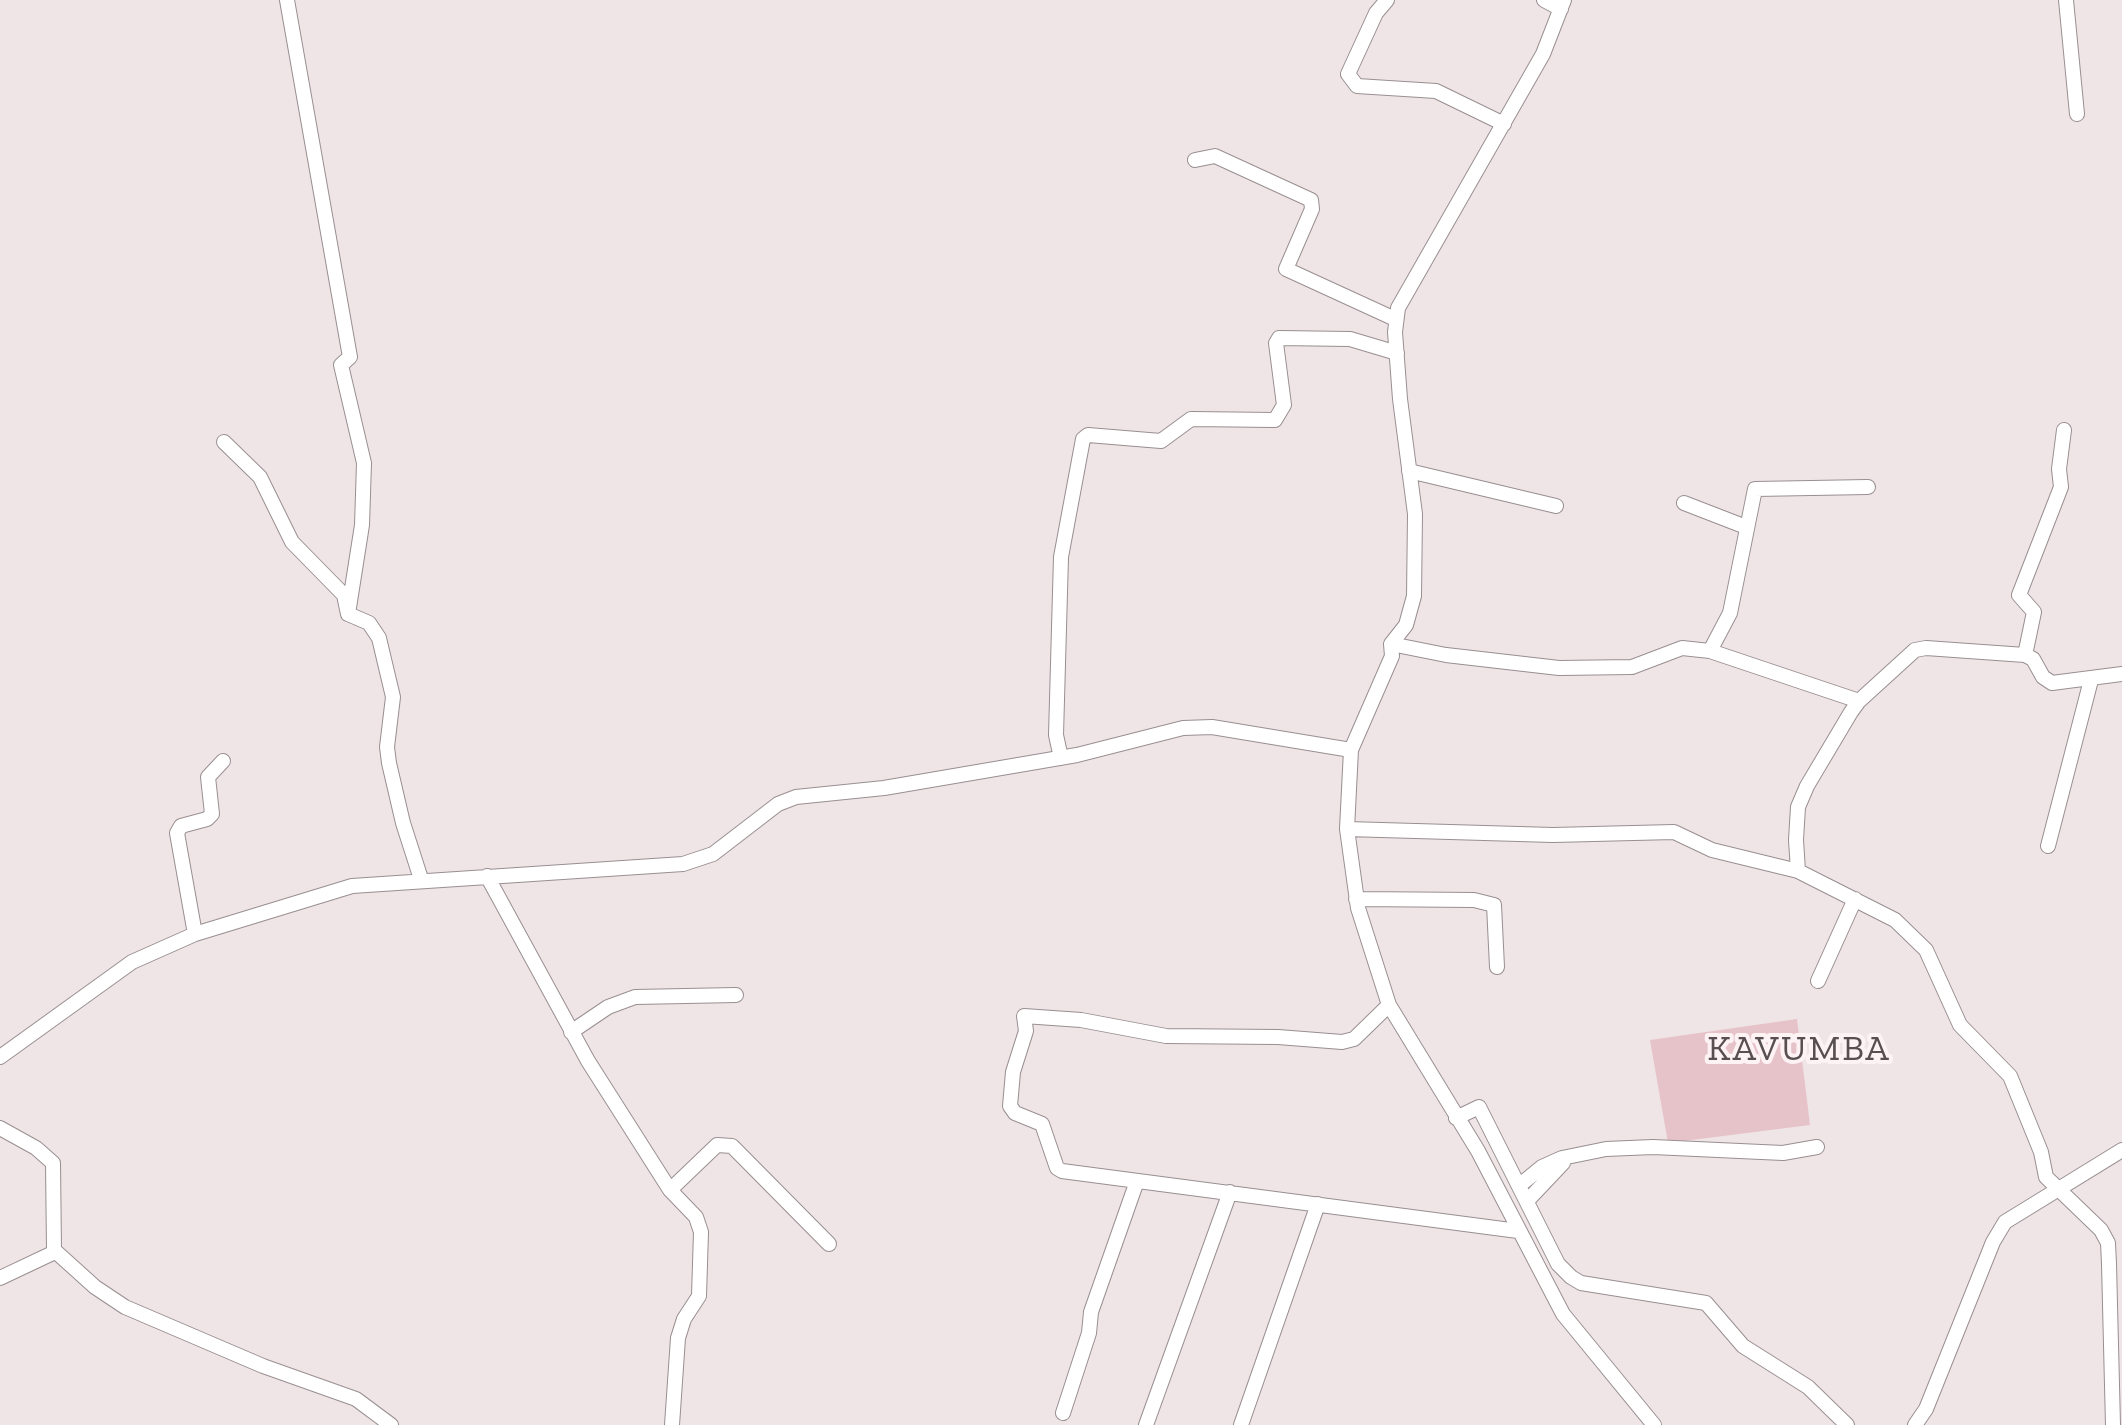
<!DOCTYPE html>
<html>
<head>
<meta charset="utf-8">
<style>
  body { margin:0 }
  canvas { display:block; background:#efe4e6 }
</style>
</head>
<body>
<canvas width="2122" height="1425"></canvas>
<script>
const context = document.querySelector('canvas').getContext('2d');
context.lineJoin = 'round';
function fill(path, color) { context.fillStyle = color; context.fill(path, 'evenodd'); }
const shape = rows => new Path2D(rows.map(r => 'M' + r).join(''));
function stroke(path, color, width, dash) { context.strokeStyle = color; context.lineWidth = width; context.lineCap = dash ? 'butt' : 'round'; context.setLineDash(dash || []); context.stroke(path); }
function drawText(font, color, halo, rows, align = 'center') {
  context.font = font + ' "Zilla Slab",serif'; context.lineWidth = 8; context.setLineDash([]); context.textBaseline = 'middle'; context.strokeStyle = halo; context.fillStyle = color; for (const [text, x, y, turn = 0] of rows) {
    context.save(); context.translate(x, y); context.rotate((+turn || 0) * Math.PI / 180); context.textAlign = isNaN(turn) ? turn : align; if (halo) context.strokeText(text, 0, 0); context.fillText(text, 0, 0); context.restore();
  }
}
fill(shape([
  [1797,1019,1810,1125,1668,1143,1650,1040]
]), '#e6c3c9');
const minor = shape([
  [287,0,350,357,341,365,364,463,362,525,348,614],
  [1387,0,1376,13,1348,74,1357,86,1436,91,1504,124],
  [1544,0,1561,9],
  [1564,0,1543,54,1398,308,1395,332,1400,399,1415,514,1414,596,1406,625,1391,644,1392,656,1351,750,1347,829,1358,908,1389,1005,1478,1151,1563,1314,1654,1425],
  [2066,0,2077,114],
  [1195,160,1215,156,1311,200,1312,209,1286,269,1395,319],
  [224,442,260,477,292,542,344,595,348,614,369,623,379,638,393,697,387,747,389,763,403,823,421,879],
  [1409,471,1556,506],
  [1684,503,1746,527],
  [1391,644,1446,655,1559,668,1632,667,1682,648,1710,651,1859,701],
  [1710,651,1730,613,1755,489,1868,487],
  [2025,655,2034,612,2019,595,2061,487,2059,469,2064,430],
  [1061,758,1056,735,1061,557,1083,439,1088,435,1161,441,1191,419,1275,420,1284,405,1276,343,1279,338,1350,339,1397,353],
  [1347,829,1553,835,1674,832,1712,850,1798,871],
  [2048,846,2091,680],
  [487,876,588,1061,670,1190,696,1217,701,1232,699,1296,684,1319,678,1338,672,1425],
  [1356,899,1474,900,1494,905,1497,967],
  [195,934,177,833,181,826,207,819,212,814,208,777,223,761],
  [1818,981,1855,899],
  [1389,1005,1354,1039,1342,1042,1278,1037,1166,1036,1081,1020,1024,1016,1026,1031,1013,1072,1010,1106,1015,1113,1042,1124,1057,1168,1062,1171,1518,1231],
  [571,1032,608,1007,635,997,736,995],
  [0,1057,132,962,195,934,352,886,683,864,713,854,778,804,796,797,884,788,1077,755,1183,728,1212,727,1351,750],
  [1456,1118,1479,1107,1558,1264,1571,1277,1581,1283,1706,1303,1743,1346,1808,1387,1847,1425],
  [0,1128,36,1148,53,1163,54,1250,95,1287,125,1307,263,1366,356,1399,391,1425],
  [1520,1185,1542,1167,1562,1158,1606,1149,1653,1147,1783,1153,1817,1147],
  [670,1190,717,1145,732,1146,829,1244],
  [1528,1200,1563,1163],
  [0,1278,55,1252],
  [1063,1413,1089,1333,1091,1312,1137,1181],
  [1146,1425,1230,1192],
  [1241,1425,1318,1204],
  [1915,1425,1926,1409,1993,1242,2005,1222,2122,1150],
  [2113,1425,2109,1264,2108,1243,2101,1230,2046,1177,2041,1152,2010,1076,1960,1025,1926,950,1895,920,1798,871,1796,840,1798,807,1807,786,1851,712,1859,701,1915,650,1926,648,2025,655,2033,659,2043,677,2052,683,2122,674]
]);
stroke(minor, '#998f91', 16);
stroke(minor, '#fff', 14);
context.letterSpacing = '2px';
drawText('36px', '#584f51', '#fdf2f4', [
  ["KAVUMBA",1799,1050]
]);
context.letterSpacing = '0px';
</script>
</body>
</html>
